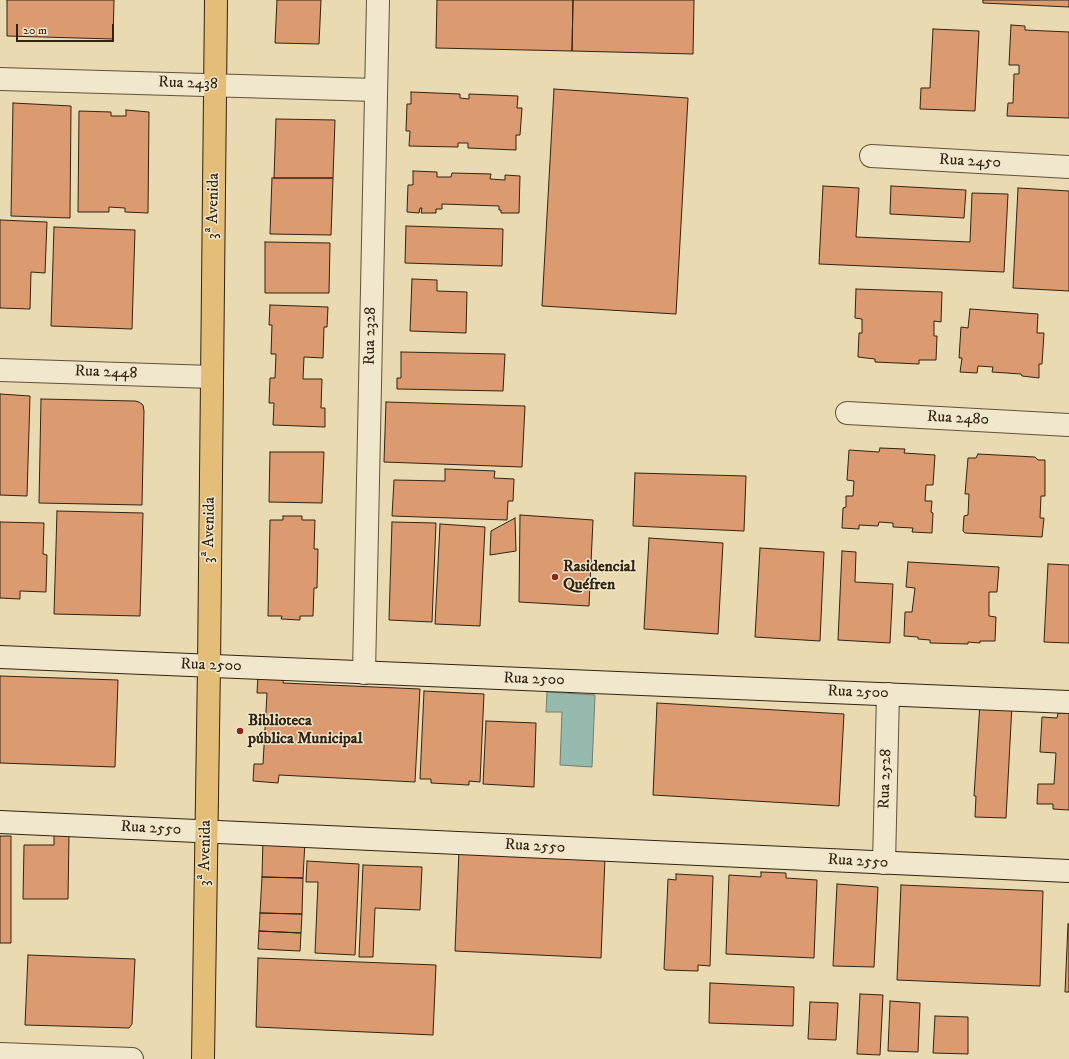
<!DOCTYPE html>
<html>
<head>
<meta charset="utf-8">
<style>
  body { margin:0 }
  #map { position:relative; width:1069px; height:1059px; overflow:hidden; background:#e9dab1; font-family:"IM FELL DW Pica",serif }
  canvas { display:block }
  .scale { position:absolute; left:16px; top:24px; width:98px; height:18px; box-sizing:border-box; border:2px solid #322311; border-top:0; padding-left:5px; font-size:12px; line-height:14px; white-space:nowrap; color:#322311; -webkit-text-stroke:3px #f1e7cc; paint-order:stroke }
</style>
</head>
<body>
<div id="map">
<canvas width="1069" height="1059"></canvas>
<div class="scale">20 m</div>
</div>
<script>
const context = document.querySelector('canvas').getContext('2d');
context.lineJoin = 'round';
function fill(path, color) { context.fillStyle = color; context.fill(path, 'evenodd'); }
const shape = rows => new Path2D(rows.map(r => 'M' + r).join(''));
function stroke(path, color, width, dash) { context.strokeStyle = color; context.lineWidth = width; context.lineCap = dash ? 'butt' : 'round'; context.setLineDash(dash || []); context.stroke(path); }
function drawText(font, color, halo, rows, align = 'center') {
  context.font = font + ' "IM FELL DW Pica",serif'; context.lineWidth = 3; context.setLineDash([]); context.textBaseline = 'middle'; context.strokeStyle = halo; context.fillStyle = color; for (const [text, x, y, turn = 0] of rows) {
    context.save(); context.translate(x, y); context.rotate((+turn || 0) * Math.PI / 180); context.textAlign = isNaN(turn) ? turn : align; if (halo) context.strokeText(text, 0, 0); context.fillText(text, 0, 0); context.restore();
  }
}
const water = shape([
  [547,692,595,695,592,767,560,765,562,712,546,712,547,692]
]);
fill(water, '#97baaf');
stroke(water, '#6f7e70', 1);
const building = shape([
  [7,0,114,0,113,39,7,36,7,0],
  [277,0,321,0,319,44,275,43,277,0],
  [437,0,573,0,572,51,436,48,437,0],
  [573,0,694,0,693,54,572,51,573,0],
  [983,0,1069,0,1069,7,983,3,983,0],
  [1011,25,1025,26,1025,30,1069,32,1069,118,1007,116,1008,103,1013,103,1014,74,1019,74,1019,65,1009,65,1011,25],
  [933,29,979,31,975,111,920,109,921,88,930,88,933,29],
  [554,89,688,98,676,314,542,306,554,89],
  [411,92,460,94,460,98,469,99,469,94,518,96,517,108,522,108,520,135,516,135,516,150,468,148,468,143,458,143,458,147,409,146,410,131,406,131,407,104,411,104,411,92],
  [13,103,71,106,70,218,11,216,13,103],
  [126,110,149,112,148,213,125,212,125,208,109,207,109,212,78,212,79,111,111,112,111,116,126,116,126,110],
  [276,119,335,120,333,178,274,178,276,119],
  [413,171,437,172,437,177,451,177,452,173,491,174,490,179,505,180,505,175,520,176,519,213,501,213,501,210,499,210,499,206,442,204,442,209,436,209,436,213,421,213,422,208,420,208,419,213,407,212,408,185,413,185,413,171],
  [272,178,333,178,331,235,270,234,272,178],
  [823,186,859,188,856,237,970,242,972,193,1008,194,1004,272,819,264,823,186],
  [891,186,966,190,964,218,890,214,891,186],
  [1018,188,1069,191,1069,291,1013,288,1018,188],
  [0,220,47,222,45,273,31,272,30,309,0,308,0,220],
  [406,226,503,229,502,266,405,263,406,226],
  [54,227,135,230,132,329,51,326,54,227],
  [265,242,330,243,329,293,265,293,265,242],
  [412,279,437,280,437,291,467,292,466,333,410,331,412,279],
  [856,289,942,292,941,322,934,321,934,336,937,336,936,360,919,360,919,364,875,362,875,359,858,357,859,333,862,333,862,319,855,318,856,289],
  [270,305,328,307,327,327,324,327,323,358,304,357,303,379,322,379,321,408,325,408,325,427,273,425,274,403,269,403,270,378,275,378,276,354,271,354,272,325,269,325,270,305],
  [970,309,1038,314,1037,333,1044,333,1042,364,1039,364,1039,378,1022,376,1021,374,992,372,993,367,978,366,977,373,960,372,962,358,959,358,961,327,968,328,970,309],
  [401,352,505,354,503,391,397,389,397,378,401,378,401,352],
  [0,394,30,396,27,496,0,495,0,394],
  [41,399,135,401,139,402,143,405,144,411,142,505,39,503,41,399],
  [386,402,525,406,522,467,384,462,386,402],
  [880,448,905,449,904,453,935,455,933,485,926,485,925,501,932,501,931,512,933,513,932,533,912,532,913,528,893,527,893,523,879,522,878,526,859,525,859,529,842,528,843,508,846,507,846,496,853,496,854,481,847,480,849,450,879,452,880,448],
  [270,452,324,452,322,503,269,502,270,452],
  [978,454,1035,457,1038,460,1045,460,1045,496,1041,496,1040,518,1044,518,1042,537,965,533,963,531,964,516,968,515,969,494,965,494,968,458,976,458,978,454],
  [445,469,495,471,494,478,514,479,513,501,508,501,507,520,392,516,394,480,445,481,445,469],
  [635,473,746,476,744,531,633,526,635,473],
  [57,511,143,513,140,616,54,614,57,511],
  [520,515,593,520,589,606,519,602,520,515],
  [283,516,302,516,302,520,315,520,314,549,318,549,317,588,314,588,313,616,300,616,300,620,281,619,282,616,268,616,270,520,283,520,283,516],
  [515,518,516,551,490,555,491,531,515,518],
  [0,522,44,523,43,554,47,555,46,592,20,591,20,599,0,598,0,522],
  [392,522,436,523,432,622,389,620,392,522],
  [440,524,485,527,480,626,435,624,440,524],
  [649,538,723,543,718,634,644,629,649,538],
  [760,548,824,552,820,641,755,637,760,548],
  [842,551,856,552,855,582,893,584,890,643,838,640,842,551],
  [908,562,999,567,997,592,989,592,989,616,996,617,995,641,980,641,980,643,968,642,968,644,930,643,930,640,918,639,918,637,904,636,905,612,912,612,915,588,906,587,908,562],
  [1048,564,1069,565,1069,643,1044,642,1048,564],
  [258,675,284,676,283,683,420,689,415,782,279,775,278,783,253,781,254,764,263,764,267,693,257,693,258,675],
  [0,676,118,680,115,767,0,763,0,676],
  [424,691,484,694,480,782,469,781,469,785,431,783,431,779,420,779,424,691],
  [657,703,844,714,839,806,653,795,657,703],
  [980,703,1012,705,1006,818,975,817,976,796,974,796,980,703],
  [1058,713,1069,713,1069,810,1053,809,1053,804,1037,804,1038,784,1054,784,1056,753,1040,752,1042,717,1057,718,1058,713],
  [486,721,536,723,534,787,483,784,486,721],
  [54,834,69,834,68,899,23,899,24,845,54,845,54,834],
  [0,836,11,836,11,943,0,943,0,836],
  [263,839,305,841,303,878,262,877,263,839],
  [459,850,605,857,601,958,455,951,459,850],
  [307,861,359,864,355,955,315,953,318,882,306,882,307,861],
  [363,865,422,867,420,910,375,908,373,957,359,957,363,865],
  [761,872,786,873,786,878,817,880,814,958,726,954,729,875,761,877,761,872],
  [676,874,713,876,710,966,698,965,698,971,666,970,664,969,668,879,676,880,676,874],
  [262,877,303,878,302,914,260,913,262,877],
  [837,884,878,887,874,967,833,966,837,884],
  [901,885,1043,891,1040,986,897,980,901,885],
  [260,913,302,914,301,933,259,931,260,913],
  [1068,924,1069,924,1069,992,1065,992,1068,924],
  [259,931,301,933,300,951,258,949,259,931],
  [28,955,135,959,132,1024,129,1028,25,1025,28,955],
  [258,958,436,965,433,1035,256,1027,258,958],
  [710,983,794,987,793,1026,709,1023,710,983],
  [860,994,883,995,880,1055,857,1054,860,994],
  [890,1001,920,1003,918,1052,888,1051,890,1001],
  [810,1002,838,1003,836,1040,808,1039,810,1002],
  [935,1016,968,1017,968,1054,933,1053,935,1016]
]);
fill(building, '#db9a70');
stroke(building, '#322311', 1);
const minor = shape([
  [0,79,376,90],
  [871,156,1069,167],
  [0,370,212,377],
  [847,413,1069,425],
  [364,673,378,0],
  [884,863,888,694],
  [0,1054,132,1059]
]);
const secondary = shape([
  [0,657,1069,702],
  [0,822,1069,871]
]);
const primary = shape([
  [203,1059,209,666,216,0]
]);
stroke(minor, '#605139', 24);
stroke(secondary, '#322311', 24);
stroke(primary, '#322311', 24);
stroke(minor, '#f1e7cc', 22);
stroke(secondary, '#f1e7cc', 22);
stroke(primary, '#e4bd78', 22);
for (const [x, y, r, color] of [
  [555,577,4,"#8f2418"],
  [240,731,4,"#8f2418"]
]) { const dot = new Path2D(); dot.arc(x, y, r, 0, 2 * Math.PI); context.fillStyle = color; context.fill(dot); stroke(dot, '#f1e7cc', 1.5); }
drawText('16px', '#322311', '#f1e7cc', [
  ["Rua 2438",188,84,2],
  ["Rua 2450",970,162,3],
  ["3ª Avenida",214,206,-89],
  ["Rua 2328",371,336,-89],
  ["Rua 2448",106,373,2],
  ["Rua 2480",958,419,3],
  ["3ª Avenida",210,530,-89],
  ["Rua 2500",211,666,2],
  ["Rua 2500",534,680,2],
  ["Rua 2500",858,693,2],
  ["Rua 2528",886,779,-88],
  ["Rua 2550",151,829,3],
  ["Rua 2550",535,847,3],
  ["3ª Avenida",206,853,-89],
  ["Rua 2550",858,862,3]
]);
drawText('bold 16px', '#322311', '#f1e7cc', [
  ["Rasidencial",563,568],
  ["Quéfren",563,586],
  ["Biblioteca",248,722],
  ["pública Municipal",248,740]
], 'left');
</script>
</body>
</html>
